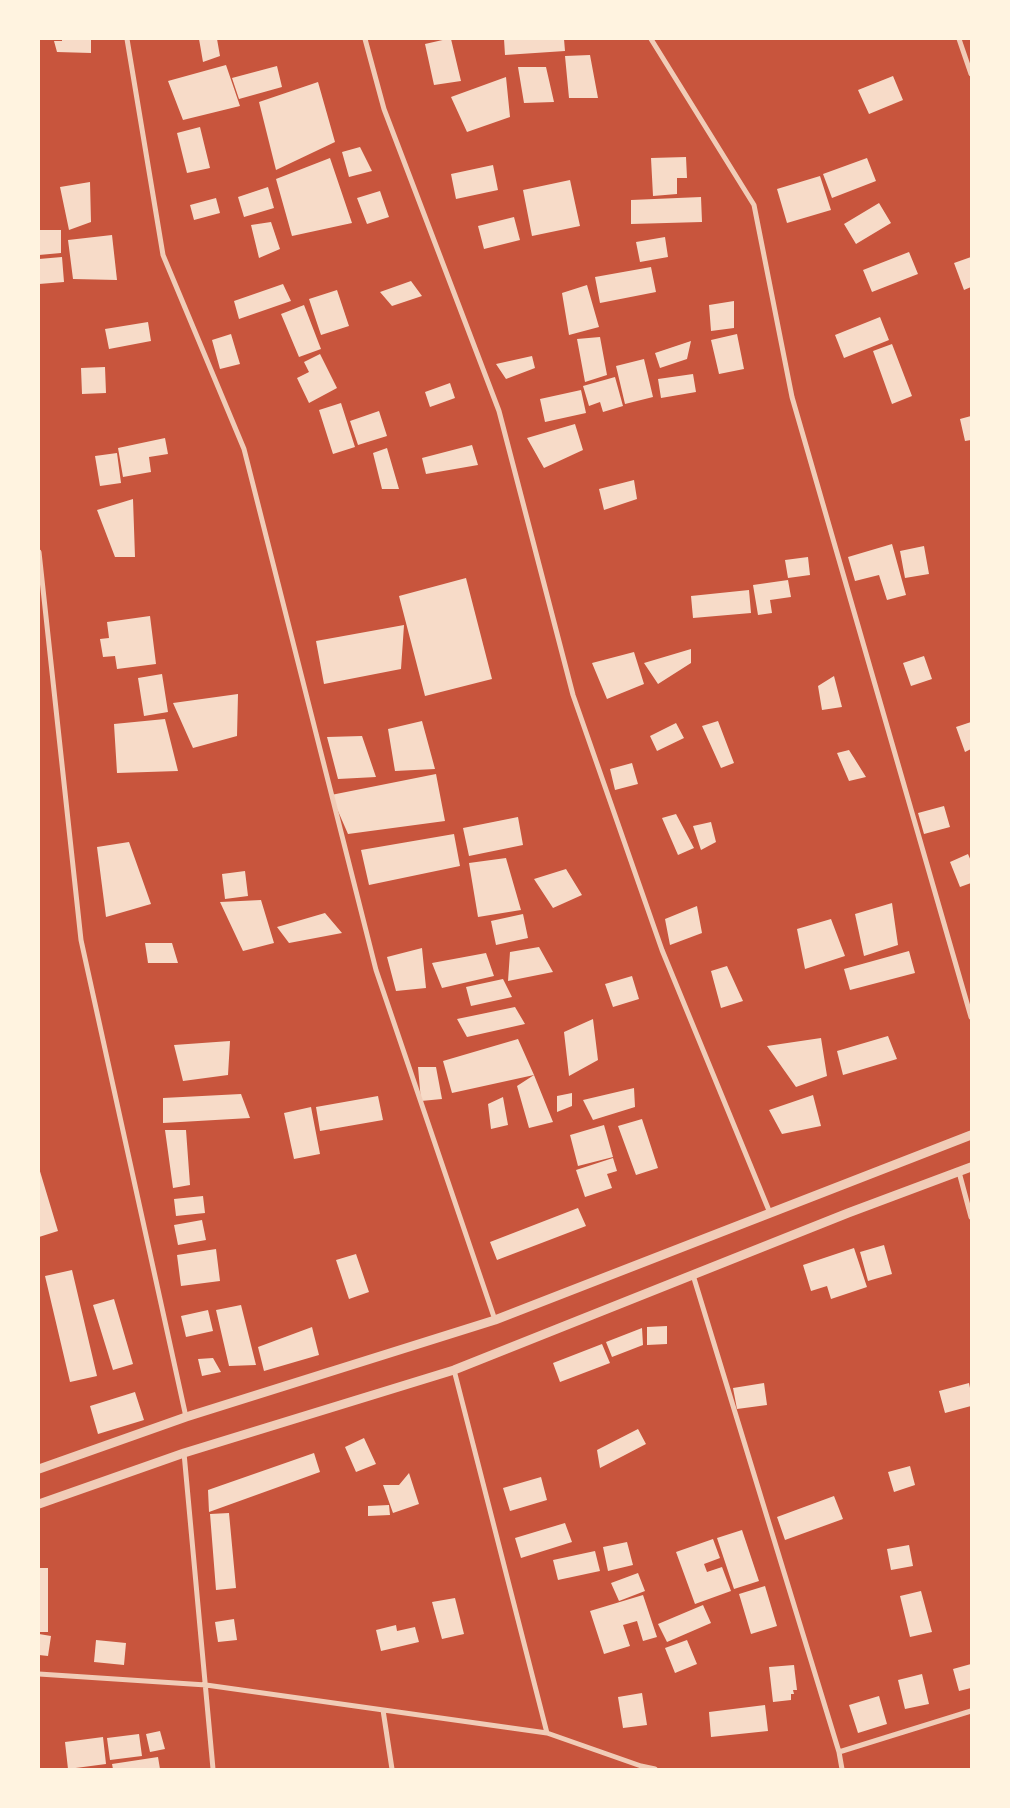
<!DOCTYPE html>
<html>
<head>
<meta charset="utf-8">
<style>
  body { margin:0 }
  #map { position:relative; width:1010px; height:1808px; overflow:hidden; background:#c8553d; font-family:"Roboto Condensed",sans-serif }
  canvas { display:block }
  .frame { position:absolute; inset:0; border:40px solid #fff3e0; pointer-events:none }
</style>
</head>
<body>
<div id="map">
<canvas width="1010" height="1808"></canvas>
<div class="frame"></div>
</div>
<script>
const context = document.querySelector('canvas').getContext('2d');
context.lineJoin = 'round';
function fill(path, color) { context.fillStyle = color; context.fill(path, 'evenodd'); }
const shape = rows => new Path2D(rows.map(r => 'M' + r).join(''));
function stroke(path, color, width, dash) { context.strokeStyle = color; context.lineWidth = width; context.lineCap = dash ? 'butt' : 'round'; context.setLineDash(dash || []); context.stroke(path); }
fill(shape([
  [62,39,91,39,91,53,57,52,54,41,62,41],
  [199,39,217,39,220,56,203,62],
  [447,39,451,39,461,81,434,85,425,44],
  [504,39,564,39,565,51,505,55],
  [590,55,598,98,569,98,565,56],
  [226,65,240,106,183,120,168,81],
  [277,66,282,87,239,99,232,78],
  [518,67,546,67,554,102,524,103],
  [893,76,903,100,869,114,858,90],
  [506,77,510,117,467,132,451,97],
  [318,82,335,142,276,170,259,102],
  [200,127,210,168,187,173,177,133],
  [360,147,372,171,349,177,342,152],
  [686,157,687,178,677,178,677,194,653,196,651,158],
  [330,158,352,223,292,236,276,179],
  [867,158,876,181,832,198,823,174],
  [493,165,498,190,456,199,451,174],
  [820,176,831,210,787,223,777,189],
  [570,180,580,226,532,236,523,190],
  [90,182,91,222,69,230,60,187],
  [268,187,274,208,244,217,238,197],
  [380,191,389,217,367,224,357,198],
  [701,197,702,222,631,224,631,200],
  [216,198,220,213,194,220,190,205],
  [879,203,891,223,856,244,844,224],
  [514,217,520,240,484,249,478,226],
  [271,222,280,249,259,258,251,225],
  [39,230,61,230,61,253,39,255],
  [112,235,117,280,73,279,68,240],
  [665,237,668,257,640,262,636,242],
  [909,252,918,274,872,292,863,270],
  [62,257,64,282,39,284,39,259],
  [971,257,971,287,964,290,954,263],
  [651,267,656,292,600,303,595,277],
  [411,281,422,296,392,306,380,292],
  [283,284,291,301,239,319,234,301],
  [587,285,599,327,569,335,562,293],
  [337,290,349,326,321,335,309,299],
  [734,301,734,328,711,331,709,305],
  [304,305,321,349,299,357,281,314],
  [880,317,889,340,844,358,835,335],
  [148,322,151,341,109,349,105,329],
  [231,334,240,364,220,369,212,340],
  [737,334,744,369,719,374,711,340],
  [600,337,607,375,585,382,577,339],
  [691,341,687,359,660,368,655,353],
  [892,344,912,396,892,404,873,351],
  [320,354,337,388,309,403,297,378,309,372,304,362],
  [532,356,535,368,506,379,496,364],
  [644,359,653,397,625,404,616,366],
  [105,367,106,393,82,394,81,368],
  [693,374,696,392,661,398,658,379],
  [615,377,623,406,603,412,600,402,589,406,583,386],
  [450,383,455,398,430,407,425,392],
  [581,390,586,413,545,422,540,399],
  [341,403,355,447,333,454,319,410],
  [379,411,387,436,358,445,350,421],
  [971,416,971,440,965,441,960,419],
  [575,424,583,450,544,468,527,438],
  [165,438,168,454,149,457,151,472,123,477,118,448],
  [472,445,478,465,426,474,422,458],
  [387,448,399,489,382,489,373,453],
  [117,453,121,483,100,486,95,456],
  [634,480,637,499,604,510,599,489],
  [133,499,135,557,115,557,97,510],
  [892,544,906,595,887,600,879,575,855,581,848,557],
  [924,546,929,574,905,578,900,551],
  [808,557,810,575,788,578,785,560],
  [466,578,492,679,425,696,399,596],
  [788,580,791,597,770,600,772,613,758,615,753,585],
  [749,590,751,613,693,618,691,596],
  [150,616,156,664,117,669,115,656,103,657,100,639,109,638,107,622],
  [404,625,401,669,324,684,316,641],
  [691,649,691,663,658,684,644,663],
  [634,652,644,684,607,699,592,663],
  [924,656,932,679,911,686,903,663],
  [162,674,168,712,144,716,138,678],
  [834,676,842,707,822,710,818,686],
  [238,694,237,736,193,748,173,703],
  [165,719,178,771,117,773,114,724],
  [422,721,435,769,395,771,388,729],
  [718,721,734,763,721,768,702,726],
  [971,722,971,749,965,752,956,727],
  [676,723,684,738,657,751,650,736],
  [362,736,376,777,338,779,327,737],
  [849,750,866,777,849,781,837,753],
  [632,763,638,784,615,790,610,769],
  [436,774,445,821,348,834,331,795],
  [944,806,950,827,924,834,918,813],
  [676,814,694,848,678,855,662,818],
  [518,817,523,845,469,856,463,828],
  [711,822,716,842,701,850,693,826],
  [454,834,460,866,369,885,361,850],
  [129,842,151,904,106,917,97,847],
  [968,854,971,861,971,883,960,887,950,862],
  [506,858,521,910,478,917,469,863],
  [566,869,582,895,553,908,534,879],
  [245,871,248,896,225,899,222,874],
  [261,900,274,943,243,951,220,902],
  [892,903,898,945,864,956,855,914],
  [697,906,702,933,670,945,665,919],
  [325,913,342,933,289,943,277,927],
  [523,914,528,938,496,945,491,921],
  [831,919,845,956,805,969,797,929],
  [145,943,172,943,178,963,148,963],
  [539,947,553,972,508,981,510,952],
  [422,948,426,988,396,991,387,957],
  [909,951,915,973,850,990,844,969],
  [486,953,494,976,442,988,432,963],
  [727,966,743,1001,721,1008,711,971],
  [632,976,639,999,613,1007,605,984],
  [503,979,512,997,471,1006,466,987],
  [515,1007,525,1024,467,1037,457,1019],
  [593,1019,598,1060,569,1076,564,1032],
  [888,1036,897,1059,843,1075,837,1051],
  [821,1038,827,1076,796,1087,767,1046],
  [518,1039,534,1075,452,1093,443,1061],
  [230,1041,228,1075,183,1081,174,1045],
  [418,1067,436,1067,442,1099,421,1101],
  [534,1075,553,1122,529,1128,517,1086],
  [634,1088,635,1107,593,1120,583,1100],
  [572,1093,572,1106,557,1112,557,1096],
  [241,1094,250,1118,163,1123,163,1098],
  [813,1095,821,1126,782,1134,769,1110],
  [378,1096,383,1120,320,1131,316,1107],
  [503,1097,508,1125,491,1129,488,1104],
  [311,1107,320,1154,294,1159,284,1113],
  [642,1119,658,1168,636,1175,618,1126],
  [604,1125,613,1157,578,1166,570,1135],
  [165,1130,186,1130,190,1185,173,1188],
  [613,1158,617,1171,607,1174,612,1188,585,1197,576,1170],
  [39,1168,58,1231,39,1237],
  [203,1196,205,1213,176,1216,174,1199],
  [578,1208,586,1226,497,1260,490,1242],
  [202,1220,206,1240,178,1245,174,1225],
  [884,1245,892,1274,868,1281,860,1252],
  [854,1248,867,1287,831,1299,827,1286,811,1291,803,1265],
  [216,1249,220,1281,181,1286,177,1255],
  [356,1254,369,1292,349,1299,336,1260],
  [72,1270,97,1376,70,1382,45,1276],
  [114,1299,133,1364,113,1370,93,1305],
  [241,1305,256,1365,229,1366,216,1310],
  [208,1310,213,1331,186,1337,181,1316],
  [667,1326,667,1344,647,1345,647,1327],
  [312,1327,319,1355,264,1371,258,1347],
  [642,1328,643,1345,612,1357,606,1342],
  [602,1344,610,1363,560,1382,553,1363],
  [213,1358,221,1372,202,1376,198,1359],
  [764,1383,767,1405,737,1409,733,1388],
  [969,1383,971,1393,971,1406,945,1413,939,1391],
  [135,1392,144,1420,98,1434,90,1406],
  [638,1429,646,1444,600,1468,597,1450],
  [364,1438,376,1464,356,1472,345,1447],
  [314,1453,320,1472,209,1512,208,1490],
  [910,1466,915,1485,894,1492,888,1472],
  [409,1473,419,1504,393,1513,383,1485,399,1485],
  [541,1477,547,1500,510,1511,503,1488],
  [834,1496,843,1519,785,1540,777,1517],
  [389,1505,390,1515,368,1516,368,1506],
  [229,1513,236,1588,216,1590,210,1514],
  [565,1523,572,1542,521,1558,515,1538],
  [742,1530,759,1581,734,1589,717,1538],
  [713,1539,720,1558,704,1564,707,1572,722,1567,731,1591,695,1604,676,1552],
  [627,1542,633,1565,608,1571,603,1547],
  [909,1545,913,1566,891,1570,887,1549],
  [595,1551,600,1571,558,1580,553,1560],
  [39,1568,48,1568,48,1632,39,1632],
  [638,1573,645,1591,619,1601,611,1583],
  [765,1586,777,1626,751,1634,739,1594],
  [921,1591,932,1632,910,1637,900,1596],
  [643,1595,657,1637,643,1641,637,1621,623,1625,630,1646,604,1654,590,1611],
  [455,1598,464,1634,442,1639,432,1602],
  [703,1605,711,1623,667,1642,658,1624],
  [234,1619,237,1640,218,1642,215,1622],
  [396,1625,397,1631,415,1627,419,1642,381,1651,376,1630],
  [39,1634,51,1636,48,1656,39,1655],
  [96,1640,126,1643,124,1665,94,1662],
  [687,1640,697,1664,675,1673,665,1648],
  [971,1664,971,1688,959,1691,953,1669],
  [794,1665,797,1690,793,1690,794,1694,791,1694,791,1700,773,1702,769,1667],
  [922,1674,929,1704,905,1709,898,1680],
  [642,1693,647,1725,623,1728,618,1697],
  [879,1696,887,1724,858,1733,849,1705],
  [765,1705,768,1731,711,1737,709,1712],
  [160,1731,165,1749,150,1752,146,1734],
  [139,1734,142,1756,110,1760,107,1738],
  [103,1737,106,1764,68,1769,65,1742],
  [158,1757,160,1769,113,1769,112,1764]
]), '#f7dbc8');
stroke(shape([
  [127,39,163,255,244,449,376,970,495,1320],
  [365,39,384,109,499,411,573,695,662,950,770,1213],
  [651,39,754,205,792,397,971,1017],
  [959,39,971,74],
  [39,552,81,940,186,1417],
  [959,1172,971,1217],
  [693,1275,839,1752,842,1769],
  [454,1370,547,1733],
  [184,1453,213,1769],
  [39,1674,206,1685,547,1733,641,1766,655,1769],
  [383,1710,392,1769],
  [839,1752,971,1711]
]), '#f1ccb7', 5);
stroke(shape([
  [39,1469,186,1417,495,1320,971,1135],
  [39,1504,184,1453,454,1370,848,1213,971,1167]
]), '#f1ccb7', 9);
</script>
</body>
</html>
